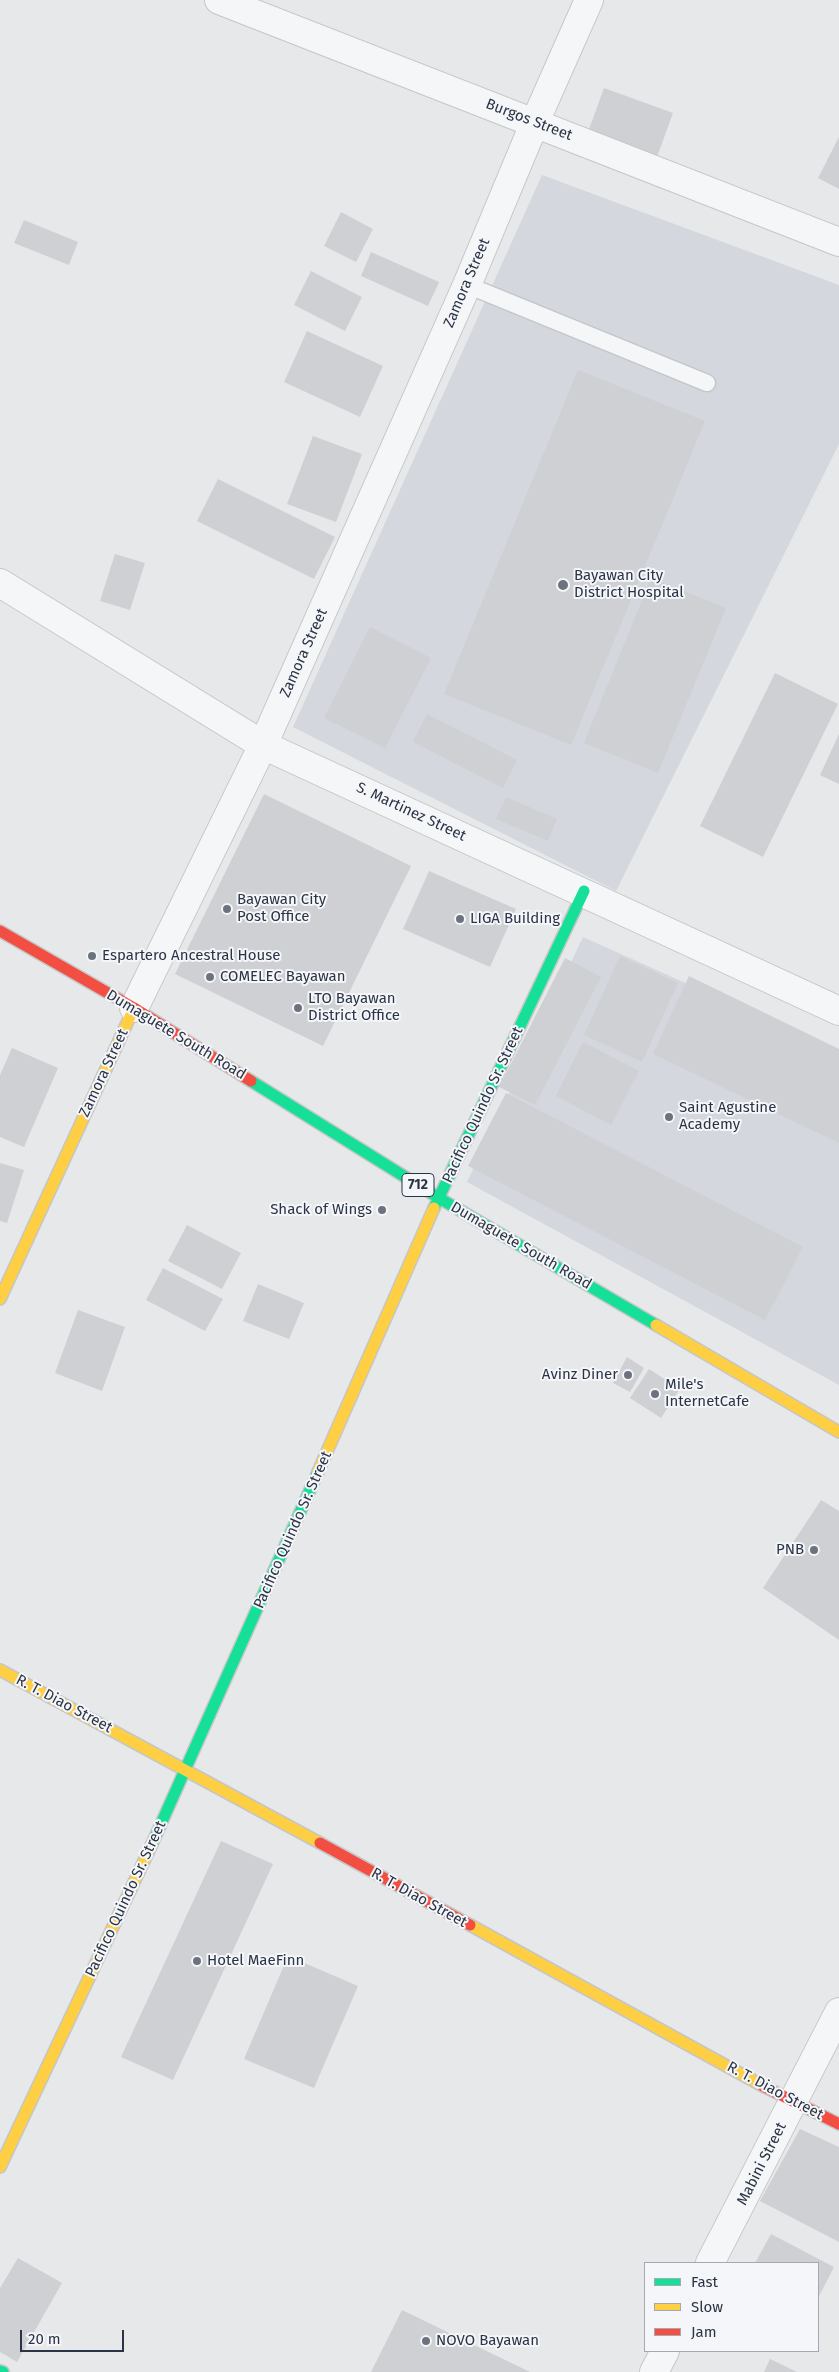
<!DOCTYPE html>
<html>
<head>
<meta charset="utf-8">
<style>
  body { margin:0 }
  #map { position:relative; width:839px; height:2372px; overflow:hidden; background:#e6e8ea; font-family:"Fira Sans",sans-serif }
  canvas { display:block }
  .legend { position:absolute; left:644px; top:2262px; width:175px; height:90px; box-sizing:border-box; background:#f4f6f9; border:1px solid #a4a8b1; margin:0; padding:6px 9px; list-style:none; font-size:15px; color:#2b3445 }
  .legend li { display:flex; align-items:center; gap:10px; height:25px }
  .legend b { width:25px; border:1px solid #a4a8b1 }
  .scale { position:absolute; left:20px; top:2330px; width:104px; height:22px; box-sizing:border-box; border:2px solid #2b3445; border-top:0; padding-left:6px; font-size:15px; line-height:18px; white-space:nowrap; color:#2b3445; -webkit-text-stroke:4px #f4f6f9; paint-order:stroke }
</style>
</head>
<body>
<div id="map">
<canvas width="839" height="2372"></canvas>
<ul class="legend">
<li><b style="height:6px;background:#16e098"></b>Fast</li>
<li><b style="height:6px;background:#ffcf43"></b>Slow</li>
<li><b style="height:6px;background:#f24e42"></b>Jam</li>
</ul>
<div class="scale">20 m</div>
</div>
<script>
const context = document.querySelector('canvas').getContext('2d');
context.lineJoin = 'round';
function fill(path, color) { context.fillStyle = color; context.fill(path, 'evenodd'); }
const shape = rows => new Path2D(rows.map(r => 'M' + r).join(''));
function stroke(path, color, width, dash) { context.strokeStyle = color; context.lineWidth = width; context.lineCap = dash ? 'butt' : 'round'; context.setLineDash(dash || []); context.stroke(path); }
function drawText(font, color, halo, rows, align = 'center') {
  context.font = font + ' "Fira Sans",sans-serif'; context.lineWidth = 4; context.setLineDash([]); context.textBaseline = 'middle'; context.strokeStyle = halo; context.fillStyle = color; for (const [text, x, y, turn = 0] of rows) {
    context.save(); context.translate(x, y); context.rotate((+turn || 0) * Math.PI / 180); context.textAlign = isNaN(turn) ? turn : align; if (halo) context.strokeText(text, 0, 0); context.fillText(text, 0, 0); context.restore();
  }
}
fill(shape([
  [542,175,839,285,839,444,616,891,293,727],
  [583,937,839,1052,839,1385,467,1182]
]), '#d4d7dd');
fill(shape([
  [604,88,673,113,657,157,588,132],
  [839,137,839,189,818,178],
  [341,212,373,229,356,262,324,246],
  [24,220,78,242,69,265,14,243],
  [371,252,439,282,428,306,361,276],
  [311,271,362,297,345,331,294,305],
  [307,331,383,366,360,417,284,382],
  [578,370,705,421,571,745,444,694],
  [313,436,362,454,336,522,287,504],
  [218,479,335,537,314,579,197,521],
  [115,554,145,563,130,610,100,601],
  [651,578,726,608,658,773,584,743],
  [370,627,431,658,385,748,324,718],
  [775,673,838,704,763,857,700,826],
  [427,714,517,760,503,788,413,742],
  [839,734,839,784,820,775],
  [264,794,411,866,323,1046,175,974],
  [506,797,557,819,548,841,496,819],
  [429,871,516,909,490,967,403,929],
  [620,956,678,983,642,1062,584,1035],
  [565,958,601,977,535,1105,499,1087],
  [689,976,839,1049,839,1143,653,1054],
  [583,1042,639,1071,611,1125,556,1096],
  [12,1048,58,1068,24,1147,0,1137,0,1075],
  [506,1093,803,1247,765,1320,468,1166],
  [0,1163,24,1170,7,1223,0,1221],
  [187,1225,241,1253,222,1289,168,1261],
  [163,1268,223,1299,205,1331,146,1300],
  [258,1284,304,1303,289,1339,243,1321],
  [78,1310,125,1327,102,1391,55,1373],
  [627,1357,644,1368,630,1392,613,1383],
  [649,1369,680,1389,661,1418,630,1398],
  [821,1500,839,1511,839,1640,763,1588],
  [221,1841,273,1864,173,2080,121,2057],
  [288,1956,358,1986,314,2088,244,2059],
  [800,2129,839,2147,839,2242,760,2201],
  [771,2234,834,2267,818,2298,818,2263,755,2263],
  [18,2258,62,2283,17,2362,0,2352,0,2288],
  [402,2310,530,2372,371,2372],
  [770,2359,797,2372,764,2372]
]), '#ced0d3');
const lane = shape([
  [467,285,707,383]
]);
const street = shape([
  [219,0,839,242],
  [0,583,263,745,839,1011],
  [134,1008,263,745,467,285,535,122,589,0],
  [710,2263,839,2012],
  [654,2372,665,2351]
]);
const fast = shape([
  [251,1081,439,1198,656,1325],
  [434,1208,584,891],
  [152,1844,318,1472],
  [0,2371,3,2372]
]);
const slow = shape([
  [0,1299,134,1008],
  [656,1325,839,1432],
  [318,1472,434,1208],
  [0,1670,320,1843],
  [470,1925,763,2086],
  [0,2167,152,1844]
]);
const jam = shape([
  [0,931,134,1008,251,1081],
  [320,1843,470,1925],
  [763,2086,839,2124]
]);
stroke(lane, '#c4c6c8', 19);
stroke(street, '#c4c6c8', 30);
stroke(fast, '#c4c6c8', 14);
stroke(slow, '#c4c6c8', 14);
stroke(jam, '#c4c6c8', 14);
stroke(lane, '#f5f6f7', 16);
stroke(street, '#f5f6f7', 28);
stroke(fast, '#16e098', 11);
stroke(slow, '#ffcf43', 11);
stroke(jam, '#f24e42', 11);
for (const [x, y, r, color] of [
  [563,585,6,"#6c737f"],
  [227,909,5,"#6c737f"],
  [460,919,5,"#6c737f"],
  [92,956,5,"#6c737f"],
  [210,977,5,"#6c737f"],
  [298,1008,5,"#6c737f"],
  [669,1117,5,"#6c737f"],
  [382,1210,5,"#6c737f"],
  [628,1375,5,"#6c737f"],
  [655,1394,5,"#6c737f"],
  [814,1550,5,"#6c737f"],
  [197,1961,5,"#6c737f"],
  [426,2341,5,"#6c737f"]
]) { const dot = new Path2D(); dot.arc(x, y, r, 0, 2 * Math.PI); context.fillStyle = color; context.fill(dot); stroke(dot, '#f4f6f9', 2); }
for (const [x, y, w] of [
  [418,1185,32]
]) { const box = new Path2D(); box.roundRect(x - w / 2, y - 11.5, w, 23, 4); context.fillStyle = '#f4f6f9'; context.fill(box); stroke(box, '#2b3445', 1); }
drawText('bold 14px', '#2b3445', null, [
  ["712",418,1185]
]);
drawText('15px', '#2b3445', '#f4f6f9', [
  ["Burgos Street",529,120,21],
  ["Zamora Street",467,283,-67],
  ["Zamora Street",304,653,-66],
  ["S. Martinez Street",411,812,25],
  ["Dumaguete South Road",176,1035,31],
  ["Zamora Street",104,1073,-65],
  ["Pacifico Quindo Sr. Street",483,1105,-65],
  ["Dumaguete South Road",521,1246,30],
  ["Pacifico Quindo Sr. Street",293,1530,-66],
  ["R. T. Diao Street",64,1704,28],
  ["R. T. Diao Street",419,1898,29],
  ["Pacifico Quindo Sr. Street",126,1899,-65],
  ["R. T. Diao Street",775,2091,28],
  ["Mabini Street",762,2164,-63]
]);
drawText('15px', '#2b3445', '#f4f6f9', [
  ["Bayawan City",574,576],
  ["District Hospital",574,593],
  ["Bayawan City",237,900],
  ["Post Office",237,917],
  ["LIGA Building",470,919],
  ["Espartero Ancestral House",102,956],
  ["COMELEC Bayawan",220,977],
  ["LTO Bayawan",308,999],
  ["District Office",308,1016],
  ["Saint Agustine",679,1108],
  ["Academy",679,1125],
  ["Shack of Wings",372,1210,"right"],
  ["Avinz Diner",618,1375,"right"],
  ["Mile's",665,1385],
  ["InternetCafe",665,1402],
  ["PNB",804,1550,"right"],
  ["Hotel MaeFinn",207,1961],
  ["NOVO Bayawan",436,2341]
], 'left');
</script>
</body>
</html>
